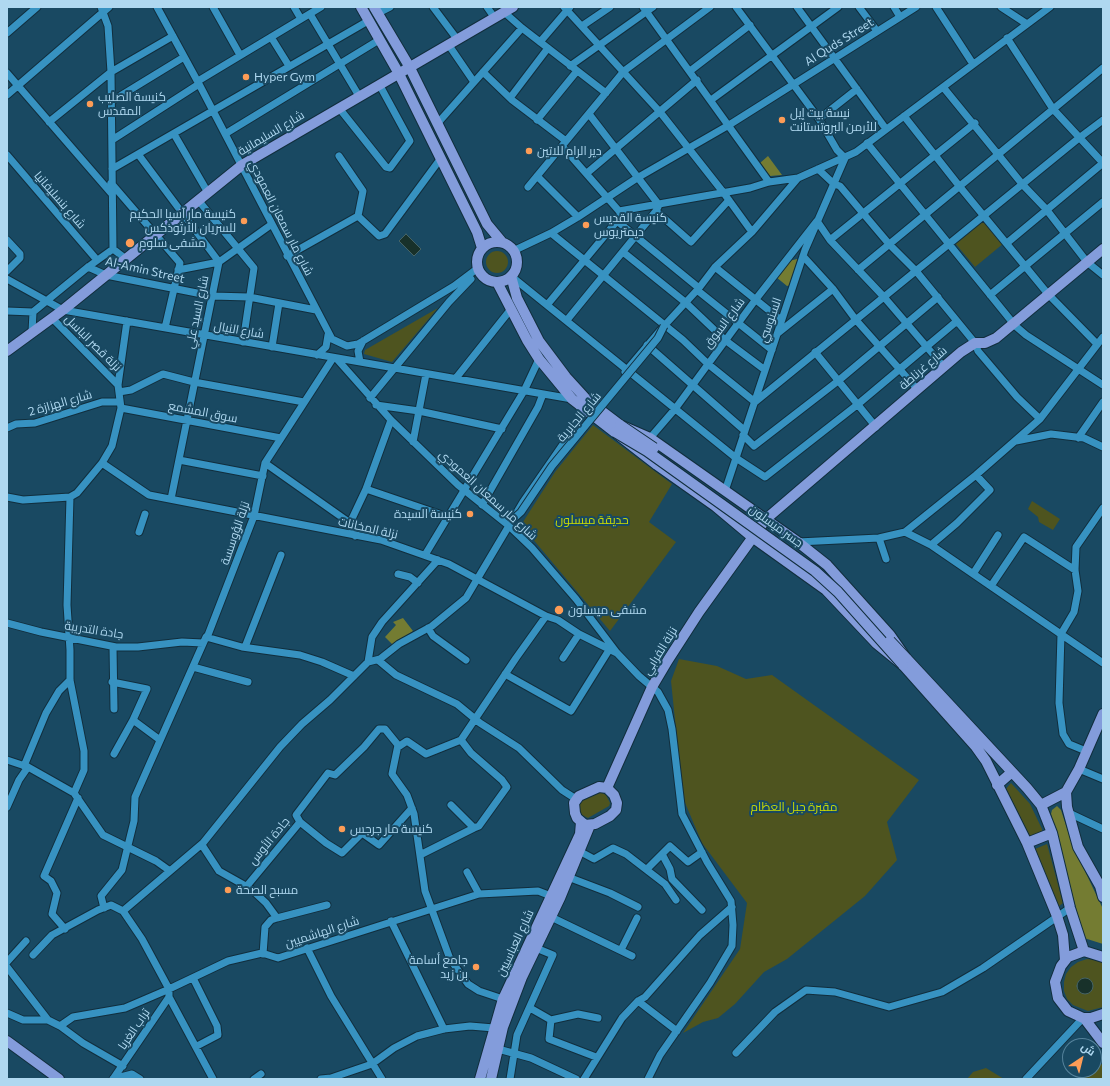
<!DOCTYPE html>
<html>
<head>
<meta charset="utf-8">
<style>
  body { margin:0 }
  #map { position:relative; width:1110px; height:1086px; overflow:hidden; background:#194962; font-family:Commissioner,Cairo,sans-serif }
  canvas { display:block }
  .frame { position:absolute; inset:0; border:8px solid #afd8f0; pointer-events:none }
  .north { position:absolute; left:1062px; top:1038px; width:40px; height:40px; box-sizing:border-box; background:#194962; border:1px solid #55829b; border-radius:50%; rotate:35deg; font-size:11px; font-weight:700; line-height:16px; text-align:center; color:#afd8f0 }
  .north::after { content:''; display:block; margin:auto; width:14px; height:18px; background:#fd9c56; clip-path:polygon(50% 0,100% 100%,50% 72%,0 100%) }
</style>
</head>
<body>
<div id="map">
<canvas width="1110" height="1086"></canvas>
<div class="frame"></div>
<div class="north">ش</div>
</div>
<script>
const context = document.querySelector('canvas').getContext('2d');
context.lineJoin = 'round';
function fill(path, color) { context.fillStyle = color; context.fill(path, 'evenodd'); }
const shape = rows => new Path2D(rows.map(r => 'M' + r).join(''));
function stroke(path, color, width, dash) { context.strokeStyle = color; context.lineWidth = width; context.lineCap = dash ? 'butt' : 'round'; context.setLineDash(dash || []); context.stroke(path); }
function drawText(font, color, halo, rows, align = 'center') {
  context.font = font + ' Commissioner,Cairo,sans-serif'; context.lineWidth = 4; context.setLineDash([]); context.textBaseline = 'middle'; context.strokeStyle = halo; context.fillStyle = color; for (const [text, x, y, turn = 0] of rows) {
    context.save(); context.translate(x, y); context.rotate((+turn || 0) * Math.PI / 180); context.textAlign = isNaN(turn) ? turn : align; if (halo) context.strokeText(text, 0, 0); context.fillText(text, 0, 0); context.restore();
  }
}
fill(shape([
  [984,219,1004,243,975,267,955,243],
  '486 262a11 11 0 1 1 22 0a11 11 0 1 1-22 0Z',
  [438,308,392,362,364,354,365,350],
  [593,425,672,484,649,522,676,542,610,631,521,525,555,472],
  [1032,501,1060,519,1053,530,1039,522,1038,517,1028,509],
  [679,659,717,666,746,679,772,675,919,780,887,822,897,860,865,896,787,959,764,972,735,1004,718,1018,703,1022,683,1033,740,949,747,903,702,843,683,798,671,681],
  [1011,783,1030,804,1042,829,1042,833,1029,838,1005,790],
  [599,791,606,795,610,803,609,806,588,818,580,814,577,808,579,799],
  [1047,844,1063,903,1058,907,1035,849],
  [1087,959,1095,960,1103,963,1103,1007,1088,1011,1073,1005,1067,999,1064,991,1064,982,1066,974,1071,967,1078,962],
  [1102,1064,1103,1079,1078,1079,1084,1073,1094,1070,1094,1068],
  [986,1068,1004,1079,967,1079,973,1072]
]), '#4e541f');
fill(shape([
  [768,156,782,175,770,176,760,163],
  [797,259,799,261,791,285,787,286,776,277,789,261],
  [403,618,413,631,393,645,385,637,396,625,393,622],
  [1057,806,1061,810,1072,844,1103,909,1103,944,1084,938,1051,814,1052,810]
]), '#747c32');
const water = shape([
  [406,234,421,249,414,256,399,241,406,234],
  '1077 986a8 8 0 1 1 16 0a8 8 0 1 1-16 0Z'
]);
fill(water, '#18312a');
stroke(water, '#456365', 1);
const minor = shape([
  [101,7,108,26,111,72,113,249],
  [157,7,199,84,332,339,347,346,358,344,454,286,478,268],
  [213,7,240,55],
  [294,7,301,19],
  [433,7,457,39],
  [487,7,494,17],
  [564,7,660,112,723,192,752,232],
  [643,7,769,182],
  [797,7,886,129],
  [859,7,877,31],
  [894,7,900,17],
  [936,7,973,64],
  [1001,7,1027,24],
  [504,12,522,28,606,93],
  [378,13,390,7],
  [310,14,359,96],
  [582,26,610,7],
  [7,33,37,7],
  [271,37,289,66],
  [1007,38,1053,109,1103,163],
  [540,42,570,7],
  [448,44,474,82],
  [570,66,653,7],
  [690,71,750,25],
  [483,72,512,100,566,141],
  [7,73,111,193],
  [198,81,321,7],
  [943,87,1023,185,1046,209,1087,262,1103,275],
  [7,95,109,7],
  [510,98,548,48],
  [711,100,838,7],
  [112,101,184,57],
  [339,108,386,167,390,168,410,141,379,84],
  [589,114,659,205,656,211,691,242,729,200],
  [904,116,960,187,1048,294,1097,344],
  [819,119,857,89],
  [537,120,577,71],
  [49,122,111,72,173,36],
  [437,124,522,28],
  [174,134,207,191],
  [225,134,379,40],
  [112,140,199,84],
  [867,143,1013,323],
  [562,146,619,211,750,188,769,182,798,178],
  [138,154,219,262,171,499],
  [7,155,97,260],
  [112,169,368,21],
  [818,169,834,184,840,186,889,244,916,271,975,343,978,351,1017,397,1040,419],
  [587,173,697,80],
  [537,176,578,217],
  [111,183,180,263,165,328],
  [528,187,624,71,710,7],
  [198,200,254,268,243,342],
  [358,216,379,236,385,234,441,158],
  [617,221,699,288],
  [551,233,683,340,708,364,755,402,1079,138,1103,120],
  [7,240,20,254,20,258,7,271],
  [830,240,975,123],
  [1007,243,1103,163],
  [113,249,126,259],
  [513,251,551,233,578,217,637,178,729,125,916,7],
  [623,252,685,302,725,340,765,370],
  [287,256,358,216,363,191,339,156],
  [803,256,833,289,856,320,918,390],
  [88,267,106,275,212,296,249,297,316,310],
  [715,267,781,320],
  [178,270,219,262,272,224],
  [858,270,1103,68],
  [511,276,736,458,765,477,857,405,957,321],
  [7,279,63,310,572,399],
  [697,290,772,350],
  [990,295,1103,202],
  [547,305,617,221,621,214,619,211],
  [7,311,33,312],
  [52,318,118,385],
  [567,320,656,211],
  [1012,323,1026,335,1103,385],
  [32,332,33,312,88,267,113,249],
  [778,333,833,289],
  [647,345,744,430],
  [272,347,279,303],
  [815,352,876,427],
  [317,355,326,347,328,335],
  [336,358,391,420,458,485,508,525,532,548,576,599,617,653,639,676,658,692,668,710,672,729,682,814,707,862,731,901,733,925,732,946,710,983,660,1055,648,1079],
  [360,362,358,351,363,341],
  [625,372,664,326,699,288,715,267,752,232,798,178,856,152,1050,7],
  [456,378,511,309],
  [119,392,131,390,163,374,194,382,304,402],
  [370,398,449,302,471,279],
  [376,405,419,411,502,429],
  [121,408,281,438],
  [7,428,16,424,35,423,102,402,120,402],
  [743,435,754,446,838,381,938,297],
  [650,438,675,409,756,299,817,221,830,240,884,297,944,367],
  [1078,438,1103,402],
  [1016,441,1051,434,1084,438,1103,447],
  [413,442,426,374],
  [179,460,263,476],
  [102,463,149,495,381,540,449,564,546,616,558,620,579,634,617,653],
  [265,463,350,523,355,536],
  [366,489,448,517],
  [725,491,805,250,845,158,837,150,819,119,736,7],
  [7,497,23,500,70,497,77,493,102,463,112,446,121,408,118,385,127,321],
  [70,497,67,605,70,650,70,680,84,751,84,770,74,793],
  [482,505,538,407,543,394],
  [350,523,366,489,391,420],
  [139,532,145,514],
  [905,532,931,545,1103,663],
  [879,538,886,559],
  [798,542,879,538,905,532,976,475,1040,419,1103,337],
  [931,545,957,523,990,490,976,475],
  [425,555,524,391,539,359],
  [438,560,382,622,372,637,368,662,380,659,399,644,432,626,466,598,523,502,577,424,581,414,580,407],
  [398,574,410,577,418,583],
  [973,574,998,535],
  [991,586,1024,537,1075,570],
  [7,623,41,632,116,647,138,647,182,642,203,643],
  [428,628,433,636,466,660],
  [206,637,242,647,300,655,322,662,354,676],
  [113,647,114,709],
  [245,647,281,555],
  [563,658,579,634],
  [378,660,396,675,457,704,480,723,519,748,562,790,576,799],
  [193,667,248,682],
  [505,674,571,711,609,650],
  [112,682,147,689,133,720,160,740],
  [461,740,516,658,546,616],
  [398,747,407,741,426,754,461,740,471,753,502,780,507,787,479,826,474,828],
  [1086,751,1069,744,1063,734,1059,703,1061,634,1074,612,1078,591,1075,570,1076,547,1103,508],
  [114,754,133,720],
  [7,760,28,767,74,793,103,835,156,861,170,871],
  [24,766,46,713,59,691,70,680],
  [1079,769,1103,779],
  [7,807,19,780,28,767],
  [1069,813,1103,829],
  [300,822,326,843,342,853,362,833,379,845,412,808],
  [202,845,219,871,251,889,266,903,277,918,327,905],
  [579,851,594,859,613,848,626,854,665,884,676,900],
  [662,854,670,869,672,879,702,910],
  [420,855,474,828,451,805],
  [647,869,670,846,688,862,702,852],
  [467,872,479,894],
  [568,877,610,893,638,907],
  [246,887,300,822,296,815,328,773,335,775,364,747,379,729,385,729,398,745,392,774,407,795,414,814,425,891,450,959,468,984,479,991,503,999],
  [104,908,101,896,122,870,134,821,135,797,206,637,208,635,254,516,265,463,333,358],
  [123,911,203,843,280,747,302,724,330,700,368,662],
  [551,917,632,956],
  [391,921,444,1029],
  [65,929,52,914,57,893,51,881,44,876,78,798],
  [307,948,331,996,382,1079],
  [621,950,637,918],
  [263,954,265,927,271,920,277,918],
  [33,955,52,935,98,910,111,905,123,911,142,939,169,989,169,997,113,1079],
  [7,962,26,941],
  [7,967,48,1020,60,1026,83,1043,123,1066],
  [193,978,217,1026,218,1035,197,1046],
  [169,997,213,1079],
  [530,1008,551,1020,578,1014,598,1018],
  [7,1013,23,1020,48,1020],
  [551,1020,549,1039,596,1057],
  [60,1026,73,1017,125,1008,167,990,228,961,262,953,278,958,479,894,538,891,551,896],
  [677,1031,638,1001,645,997,700,935,732,907],
  [498,1049,531,1058,576,1079],
  [736,1053,775,1012,806,990,835,992,889,1007,942,992,983,968,1070,908],
  [113,1079,132,1074,140,1079],
  [254,1079,261,1074],
  [321,1079,331,1078,372,1064,394,1048,417,1036,444,1029,470,1026,494,1028],
  [510,1079,517,1035,553,955,536,948],
  [584,1079,622,1018,638,1001],
  [1026,1079,1083,1018]
]);
const major = shape([
  [361,7,398,72,477,232,482,248],
  [374,7,409,66,487,224,502,242],
  '477 262a20 20 0 1 1 40 0a20 20 0 1 1-40 0Z',
  [511,276,517,298,539,341,566,377,587,400,620,425,650,438,798,542,827,565,890,635,906,658,1027,788,1041,805,1052,833,1070,908,1084,951],
  [497,282,527,340,539,359,572,399,657,465,715,506,752,537,826,590,876,643,903,665,976,747,986,761,1027,843,1057,916,1063,935,1065,960],
  [7,351,63,310,242,165,513,7],
  [1103,714,1079,769,1066,792,1067,807,1078,847,1100,886,1103,897],
  [997,785,1012,772],
  [599,787,607,788,614,795,617,803,616,810,610,816,595,824,585,825,577,818,575,813,574,803,579,796,599,787],
  [607,788,652,687,668,660,699,612,766,519,961,352,975,343,985,343,996,338,1103,249],
  [1041,805,1066,792],
  [1027,843,1052,833],
  [1103,957,1084,951,1068,957,1061,966,1055,982,1058,998,1068,1011,1083,1018,1091,1018,1103,1014],
  [1084,1018,1103,1043],
  [7,1041,59,1079],
  [480,1079,503,999,580,834,581,822],
  [491,1079,503,1027,522,977,560,898,590,825]
]);
stroke(minor, '#112e3d', 9);
stroke(major, '#112e3d', 12);
stroke(minor, '#3792c1', 7);
stroke(major, '#839cdb', 10);
const minorBridge = shape([
  [510,522,521,512,552,466,658,338,664,326]
]);
const majorBridge = shape([
  [620,425,654,448],
  [615,432,647,451,815,571,838,592,903,665],
  [890,641,906,658]
]);
stroke(minorBridge, '#112e3d', 9, []);
stroke(majorBridge, '#112e3d', 12, []);
stroke(minorBridge, '#3792c1', 7);
stroke(majorBridge, '#839cdb', 10);
for (const [x, y, r, color] of [
  [246,77,4,"#fd9c56"],
  [90,104,4,"#fd9c56"],
  [782,120,4,"#fd9c56"],
  [529,151,4,"#fd9c56"],
  [244,221,4,"#fd9c56"],
  [586,225,4,"#fd9c56"],
  [130,243,5,"#fd9c56"],
  [470,514,4,"#fd9c56"],
  [559,610,5,"#fd9c56"],
  [342,829,4,"#fd9c56"],
  [228,890,4,"#fd9c56"],
  [476,967,4,"#fd9c56"]
]) { const dot = new Path2D(); dot.arc(x, y, r, 0, 2 * Math.PI); context.fillStyle = color; context.fill(dot); stroke(dot, '#194962', 1.5); }
drawText('12px', '#afd8f0', '#194962', [
  ["Al Quds Street",839,42,-32],
  ["شارع السليمانية",271,133,-31],
  ["شارع بنسليفانيا",60,200,49],
  ["شارع مار سمعان العمودي",281,218,63],
  ["Al-Amin Street",145,270,13],
  ["شارع السيد علي",197,312,-78],
  ["السنوسي",770,320,-71],
  ["شارع السوق",724,323,-53],
  ["شارع النيال",239,330,10],
  ["نزلة قصر الباسل",93,343,45],
  ["شارع غرناطة",923,368,-41],
  ["شارع الهزازة 2",60,403,-16],
  ["سوق المشمع",203,412,11],
  ["شارع الجابرية",579,417,-50],
  ["شارع مار سمعان العمودي",488,495,42],
  ["جسر ميسلون",776,526,36],
  ["نزلة المخانات",368,528,13],
  ["نزلة الؤوسسة",235,533,-71],
  ["جادة التدريبة",94,630,9],
  ["نزلة الفرابي",660,651,-58],
  ["جادة الأوس",269,841,-51],
  ["شارع الهاشميين",322,932,-18],
  ["شارع العباسيين",515,943,-65],
  ["تراب الغربا",134,1029,-56]
]);
drawText('12px', '#afd8f0', '#194962', [
  ["Hyper Gym",254,77],
  ["كنيسة الصليب",98,97],
  ["المقدس",98,111],
  ["نيسة بيت إيل",790,113],
  ["للأرمن البروتستانت",790,127],
  ["دير الرام للاتين",537,151],
  ["كنيسة مار آسيا الحكيم",236,214,"right"],
  ["للسريان الأرثوذكس",236,228,"right"],
  ["كنيسة القديس",594,218],
  ["ديمتريوس",594,232],
  ["مشفى سلوم",139,243],
  ["كنيسة السيدة",462,514,"right"],
  ["مشفى ميسلون",568,610],
  ["كنيسة مار جرجس",350,829],
  ["مسبح الصحة",236,890],
  ["جامع أسامة",468,960,"right"],
  ["بن زيد",468,974,"right"]
], 'left');
drawText('12px', '#cddd00', '#194962', [
  ["حديقة ميسلون",592,520],
  ["مقبرة جبل العظام",794,807]
]);
</script>
</body>
</html>
